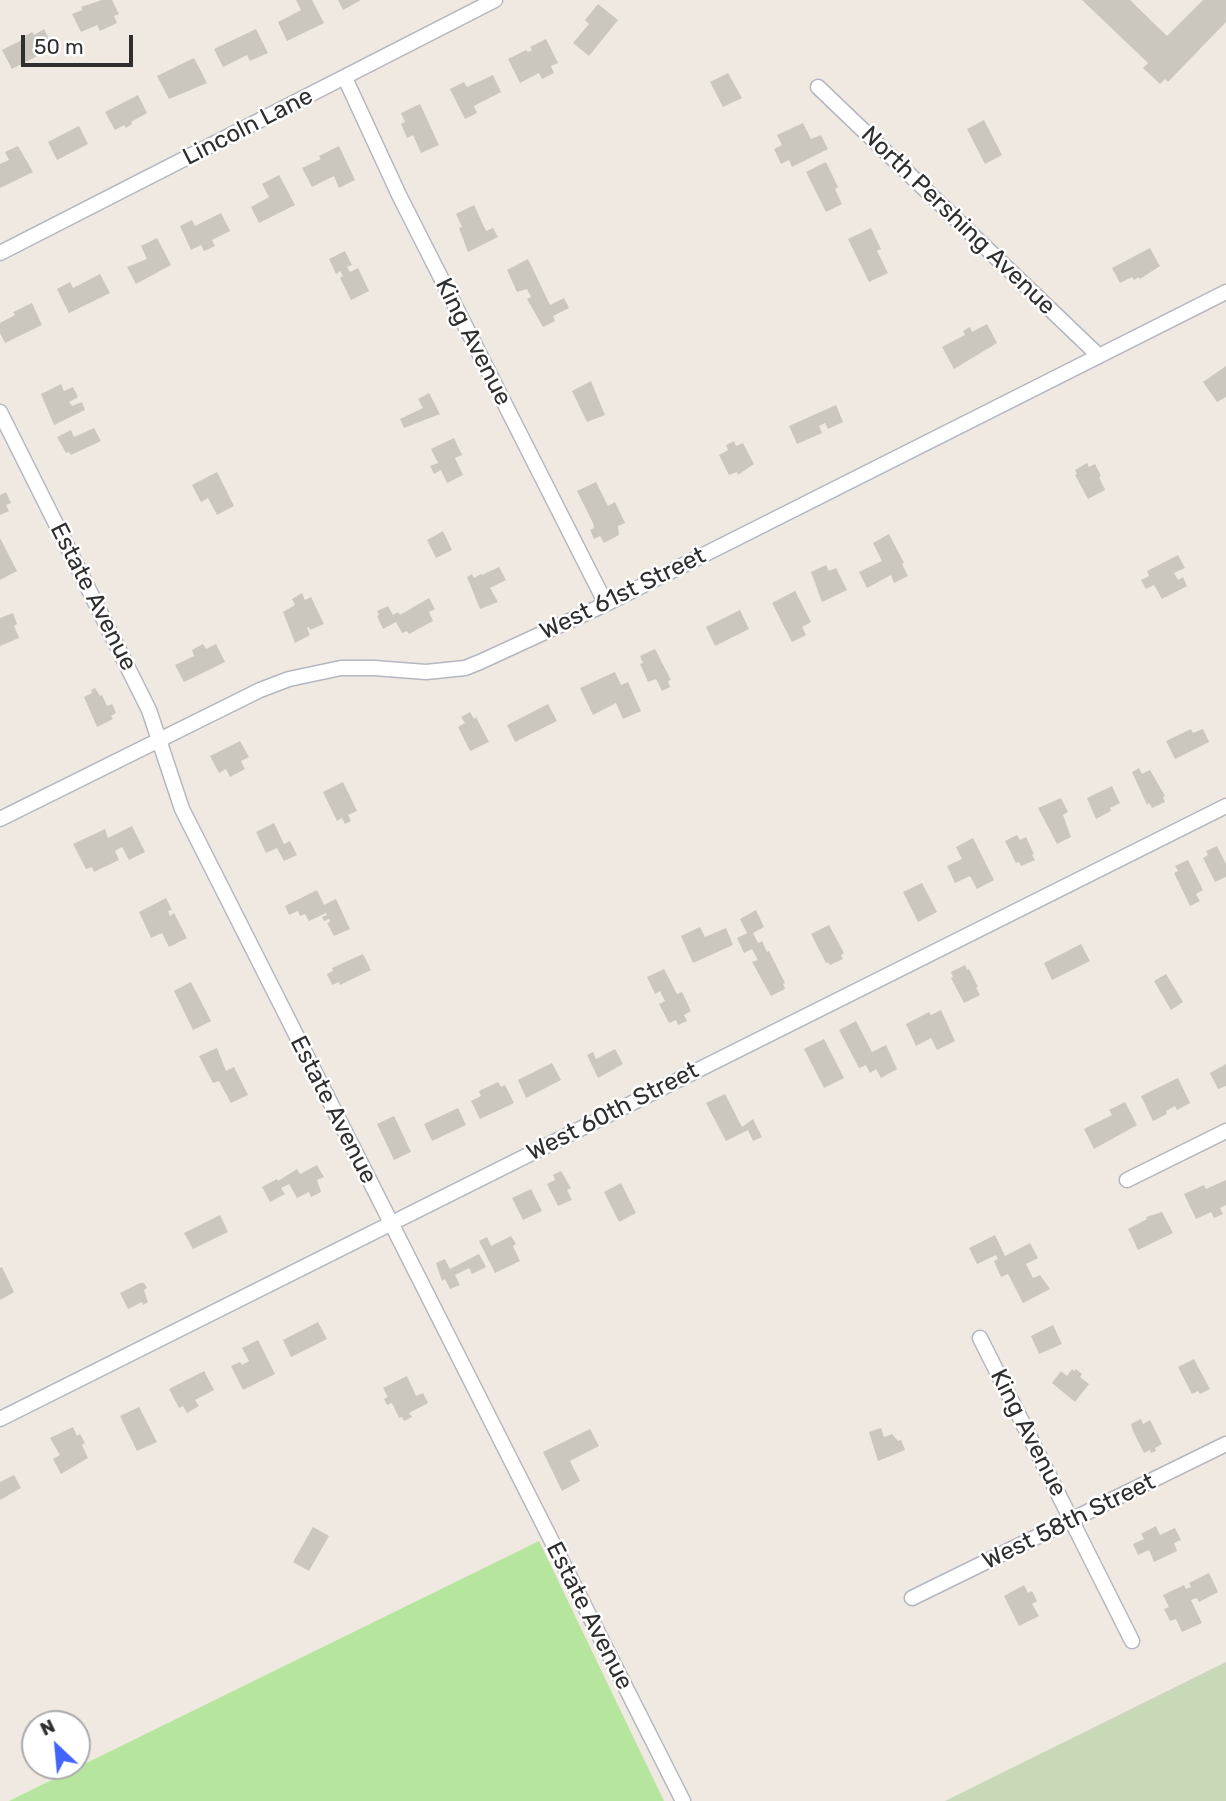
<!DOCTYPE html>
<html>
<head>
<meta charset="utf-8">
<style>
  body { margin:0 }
  #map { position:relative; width:1226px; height:1801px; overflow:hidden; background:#efe9e1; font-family:Rubik,sans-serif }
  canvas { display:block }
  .north { position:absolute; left:21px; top:1710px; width:70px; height:70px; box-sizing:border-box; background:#fff; border:2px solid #ababab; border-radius:50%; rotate:334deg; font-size:19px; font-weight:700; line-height:28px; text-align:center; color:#2e2e2e }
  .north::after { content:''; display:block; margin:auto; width:24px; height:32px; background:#4264fb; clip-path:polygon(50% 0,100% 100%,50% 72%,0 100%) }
  .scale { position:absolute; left:21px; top:35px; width:112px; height:32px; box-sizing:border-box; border:4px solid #2e2e2e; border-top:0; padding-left:9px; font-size:21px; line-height:24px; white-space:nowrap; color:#2e2e2e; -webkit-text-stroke:5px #fff; paint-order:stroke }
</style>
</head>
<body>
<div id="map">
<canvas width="1226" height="1801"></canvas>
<div class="north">N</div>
<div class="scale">50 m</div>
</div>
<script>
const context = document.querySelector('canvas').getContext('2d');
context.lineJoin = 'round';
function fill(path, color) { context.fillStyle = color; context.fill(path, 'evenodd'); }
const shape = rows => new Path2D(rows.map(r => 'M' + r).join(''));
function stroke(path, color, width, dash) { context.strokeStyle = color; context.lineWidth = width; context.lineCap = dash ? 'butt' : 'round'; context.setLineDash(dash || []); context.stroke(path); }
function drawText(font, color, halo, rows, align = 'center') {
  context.font = font + ' Rubik,sans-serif'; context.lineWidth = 5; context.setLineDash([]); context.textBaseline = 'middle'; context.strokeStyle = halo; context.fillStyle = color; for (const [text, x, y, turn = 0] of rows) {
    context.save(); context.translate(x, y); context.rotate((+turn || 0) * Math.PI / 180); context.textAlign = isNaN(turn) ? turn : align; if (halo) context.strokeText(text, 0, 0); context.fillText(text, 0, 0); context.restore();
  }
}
fill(shape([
  [539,1541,664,1801,9,1801]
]), '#b6e59e');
fill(shape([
  [1226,1662,1226,1801,945,1801]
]), '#c8d9b8');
fill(shape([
  [102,0,112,0,119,14,114,16,117,23,100,31,97,25,81,32,72,14,82,10,81,7],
  [296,0,312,0,324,23,287,41,278,22,301,10],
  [338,0,361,0,343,10],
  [1082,0,1130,0,1167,36,1203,0,1226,0,1226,22,1168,82,1165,79,1160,84,1143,68,1148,63],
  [598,4,618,20,589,56,573,43,589,24,585,20],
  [44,29,53,48,12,69,2,50,26,38,25,36,32,32,34,35],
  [256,29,268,53,250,61,247,55,223,67,214,49],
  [546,39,558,63,551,66,554,73,542,79,539,73,520,83,508,59,526,50,528,52,532,50,530,47],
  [194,58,207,83,169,99,157,76],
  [728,73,742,98,723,107,710,82],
  [493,75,501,92,474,106,477,113,465,119,450,89,464,82,467,87],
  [138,95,147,113,131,122,132,124,126,128,124,125,115,130,105,112],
  [420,104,439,145,421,153,413,135,407,138,401,124,405,122,401,113],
  [984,120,1002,155,985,164,967,129],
  [803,123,811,139,821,135,828,149,792,167,789,160,781,164,774,149,782,145,777,135],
  [79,126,88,144,57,160,48,142],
  [18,146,33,172,0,188,0,164,9,160,5,152],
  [339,146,355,180,339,188,334,176,312,187,302,168,321,159,319,156],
  [826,162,838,187,835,189,842,204,826,212,806,172],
  [279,175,295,205,259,223,251,207,269,197,262,184],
  [474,205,486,231,493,228,498,237,468,252,459,228,462,227,456,214],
  [221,213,230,231,212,240,215,246,204,251,201,245,191,250,180,226,192,220,195,226],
  [871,228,881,249,877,251,888,273,869,282,848,239],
  [157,238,171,265,136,284,127,267,147,259,141,246],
  [1150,248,1160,266,1140,279,1139,277,1134,280,1132,277,1120,283,1112,268],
  [345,251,352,265,347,267,350,272,358,268,369,291,351,300,340,278,343,276,340,271,336,274,329,259],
  [528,259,550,305,564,298,569,308,553,316,555,321,543,327,527,299,531,297,527,289,517,292,507,270],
  [100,274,110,293,69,313,57,289,70,282,73,288],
  [32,303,42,325,5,343,0,333,0,323,15,315,13,312],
  [987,324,997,343,954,369,942,347,965,335,963,331,970,327,972,332],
  [1226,366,1226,397,1217,402,1203,382],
  [591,381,605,415,587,422,572,391],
  [61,384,64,391,73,387,78,397,69,402,72,406,82,402,85,410,54,425,41,394],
  [429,393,440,414,404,428,400,419,423,408,418,399],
  [836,405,843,422,828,429,825,423,819,426,822,433,797,444,789,426],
  [94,428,101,441,71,455,69,452,66,453,57,437,71,430,74,437],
  [454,438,462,455,455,458,463,475,447,483,441,470,434,474,430,466,438,463,431,449],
  [734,441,736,446,743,443,754,464,738,475,737,472,729,475,719,455,728,450,726,445],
  [1087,463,1089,467,1095,464,1101,476,1099,477,1105,490,1088,499,1075,475,1077,474,1075,470],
  [217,472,234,506,217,515,208,498,201,502,192,485],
  [596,482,608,506,615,502,625,523,618,526,619,535,604,543,600,536,594,539,590,530,594,528,593,523,577,491],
  [6,492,11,503,6,505,9,511,0,515,0,495],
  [443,531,452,550,436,558,427,540],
  [889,534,904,563,902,564,908,576,894,583,891,575,867,588,859,572,882,561,873,543],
  [0,538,17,571,0,580],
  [1178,555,1185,568,1174,573,1178,580,1183,577,1187,586,1162,599,1154,585,1146,589,1141,580,1149,576,1147,571],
  [826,565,829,571,836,568,847,590,822,602,811,572],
  [499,567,506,580,490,588,498,602,480,609,467,577,472,574,474,578,481,574,482,575],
  [795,591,811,622,802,627,806,635,792,642,772,603],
  [302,593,305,600,311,597,324,624,310,630,309,627,307,628,310,635,295,643,283,612,295,605,292,599],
  [429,598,435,609,429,612,433,621,409,634,407,631,402,633,396,622,383,629,377,616,379,615,377,611,388,606,393,615,398,612,400,615],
  [740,610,749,629,715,646,706,627],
  [13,613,17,624,14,626,19,638,0,646,0,618],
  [203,644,206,649,216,644,225,662,184,682,175,665,194,656,192,650],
  [655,649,671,680,668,681,670,687,662,691,656,679,648,682,640,664,643,663,640,656],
  [615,672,621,685,628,682,641,711,623,719,616,703,593,715,580,688],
  [95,688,100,696,102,695,107,706,112,704,116,713,111,716,113,719,97,727,84,697,92,693,91,690],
  [548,704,557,721,515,742,507,725],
  [470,712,474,719,476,717,489,742,470,751,458,727,465,723,461,717],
  [1191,729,1193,733,1203,729,1209,742,1175,759,1166,741],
  [240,741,249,757,241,761,245,769,230,777,226,769,219,773,210,756],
  [1139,768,1142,774,1150,770,1165,796,1163,797,1165,802,1152,808,1149,803,1147,805,1132,772],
  [343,782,357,811,348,815,351,821,345,824,342,818,337,821,323,792],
  [1112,786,1120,803,1110,808,1111,811,1096,819,1087,798],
  [1061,798,1068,812,1063,815,1071,837,1057,844,1038,808],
  [274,823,284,844,290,841,297,855,284,861,277,848,266,853,256,832],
  [132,826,145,852,129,860,122,847,115,851,119,860,94,872,92,867,86,869,73,844,105,829,108,838],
  [1017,835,1020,840,1026,837,1034,854,1032,855,1035,860,1021,866,1019,862,1016,863,1005,841],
  [973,838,994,880,977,889,970,876,955,883,947,866,962,859,956,847],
  [1217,846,1226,864,1226,877,1215,882,1203,858,1208,855,1206,851],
  [1188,860,1203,890,1196,894,1200,901,1190,906,1174,873,1178,871,1175,866],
  [922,883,937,912,918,922,903,892],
  [317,890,324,905,336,899,350,929,334,936,327,923,330,922,329,919,324,921,322,917,327,915,326,913,309,921,305,914,300,916,298,911,289,915,285,906],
  [166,898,172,910,168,911,170,916,174,913,187,938,169,947,162,933,151,938,139,912],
  [756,910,764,927,753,933,758,943,762,941,767,952,769,951,785,983,783,984,785,989,771,996,752,962,758,960,752,949,744,953,737,938,747,933,740,919],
  [829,925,844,953,841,955,843,959,830,965,828,962,826,963,811,934],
  [700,927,705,937,726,928,733,945,693,963,681,936],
  [1081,944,1090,961,1052,980,1044,963],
  [363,954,371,970,340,985,339,982,332,985,327,974,333,971,332,968],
  [965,965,967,970,969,969,978,987,976,988,980,995,964,1003,951,978,953,977,951,972],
  [664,969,677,994,682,992,691,1011,684,1015,687,1021,678,1025,676,1020,669,1023,659,1004,665,1001,660,991,655,994,647,977],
  [1166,974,1183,1002,1171,1010,1154,981],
  [191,982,211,1021,193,1030,174,991],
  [941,1010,955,1041,937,1050,931,1038,916,1046,906,1024,929,1012,931,1015],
  [856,1021,872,1052,886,1045,897,1069,881,1078,876,1069,870,1073,866,1065,859,1068,839,1030],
  [824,1039,844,1078,824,1088,804,1049],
  [217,1048,226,1071,234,1067,248,1095,231,1103,219,1081,213,1083,199,1056],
  [615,1049,623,1064,598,1078,587,1055,593,1052,596,1059],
  [552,1063,561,1080,526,1098,518,1080],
  [1226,1064,1226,1086,1218,1089,1210,1073],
  [1178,1078,1190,1103,1177,1110,1175,1106,1166,1111,1167,1114,1153,1121,1141,1096],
  [498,1082,501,1087,505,1085,514,1103,480,1119,471,1101,481,1096,479,1091],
  [725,1094,742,1127,753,1119,762,1137,753,1141,748,1130,726,1141,706,1103],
  [1125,1102,1137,1125,1094,1149,1084,1129,1112,1115,1109,1110],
  [458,1108,466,1125,432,1141,424,1124],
  [394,1116,411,1152,394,1160,377,1124],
  [317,1165,324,1177,317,1180,321,1192,311,1197,309,1192,297,1198,289,1184,281,1188,285,1194,270,1202,262,1187,277,1179,278,1181,297,1169,300,1174],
  [561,1171,571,1188,567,1190,572,1200,558,1206,547,1184,555,1180,553,1175],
  [1226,1180,1226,1205,1220,1208,1223,1214,1214,1218,1211,1212,1196,1219,1184,1194,1204,1185,1206,1189],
  [621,1183,636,1213,619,1222,604,1192],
  [531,1189,542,1211,523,1220,512,1198],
  [1162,1212,1173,1233,1138,1250,1128,1229,1147,1219,1146,1217],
  [220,1215,228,1232,193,1249,184,1233],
  [995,1235,1005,1256,1030,1243,1038,1258,1026,1264,1033,1278,1040,1275,1050,1289,1023,1303,1008,1274,1001,1277,994,1261,998,1259,996,1255,977,1264,969,1248],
  [511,1236,516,1244,513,1246,520,1261,495,1273,479,1241,487,1237,491,1246],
  [479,1254,486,1267,472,1274,469,1268,455,1275,460,1285,450,1289,445,1279,442,1281,436,1263,445,1259,450,1269],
  [2,1267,14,1292,0,1300,0,1268],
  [140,1283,144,1283,147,1288,144,1290,148,1302,143,1305,142,1302,128,1309,120,1293],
  [318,1322,327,1339,291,1357,283,1340],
  [1053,1325,1062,1344,1039,1354,1031,1336],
  [258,1340,275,1374,243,1390,231,1366,240,1362,242,1365,249,1361,242,1348],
  [1194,1359,1210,1389,1200,1394,1198,1391,1192,1394,1178,1367],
  [1072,1369,1074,1371,1076,1369,1082,1374,1080,1377,1089,1384,1075,1402,1052,1383,1061,1371,1067,1376],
  [204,1371,214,1390,195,1400,199,1406,187,1413,183,1406,179,1408,169,1389],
  [407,1376,416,1396,423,1393,428,1403,409,1413,412,1417,404,1421,402,1417,399,1418,392,1403,387,1405,384,1399,388,1397,383,1388],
  [139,1407,157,1442,137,1451,120,1416],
  [1141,1419,1143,1424,1150,1420,1162,1444,1155,1448,1156,1451,1151,1453,1150,1450,1144,1453,1133,1431,1131,1424],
  [73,1427,77,1436,80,1434,85,1443,82,1445,88,1458,61,1474,53,1459,60,1455,50,1438],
  [881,1428,884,1437,892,1434,898,1441,901,1440,905,1450,878,1461,869,1432],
  [590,1429,599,1446,570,1461,580,1481,562,1491,543,1452],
  [14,1475,21,1488,0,1500,0,1482],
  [1156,1526,1160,1535,1175,1528,1181,1540,1174,1543,1177,1551,1154,1562,1149,1550,1138,1555,1133,1544,1144,1539,1141,1534],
  [313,1527,329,1536,309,1571,293,1562],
  [1209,1573,1218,1592,1199,1602,1197,1598,1191,1600,1202,1623,1182,1632,1176,1619,1170,1621,1164,1609,1169,1607,1163,1595,1184,1585,1186,1589,1191,1587,1189,1583],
  [1024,1585,1028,1593,1032,1591,1037,1601,1032,1604,1039,1616,1019,1626,1004,1596]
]), '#cbc7bf');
const minor = shape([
  [345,78,399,195,606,604],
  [818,87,1099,356],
  [0,253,495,0],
  [0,412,149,710,182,809,683,1801],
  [0,819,260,690,289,679,341,668,374,668,426,672,465,668,480,662,606,604,1226,292],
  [1127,1180,1226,1131],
  [980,1338,1132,1641],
  [0,1419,1226,806],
  [912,1598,1226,1444]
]);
stroke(minor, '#b4b7c1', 17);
stroke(minor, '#fff', 14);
drawText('24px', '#2e2e2e', '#fff', [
  ["Lincoln Lane",248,127,-27],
  ["North Pershing Avenue",958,221,44],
  ["King Avenue",473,342,63],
  ["West 61st Street",623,594,-26],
  ["Estate Avenue",93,597,63],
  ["Estate Avenue",333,1110,63],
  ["West 60th Street",613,1112,-27],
  ["King Avenue",1028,1433,63],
  ["West 58th Street",1069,1522,-26],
  ["Estate Avenue",589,1616,63]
]);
</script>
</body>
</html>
